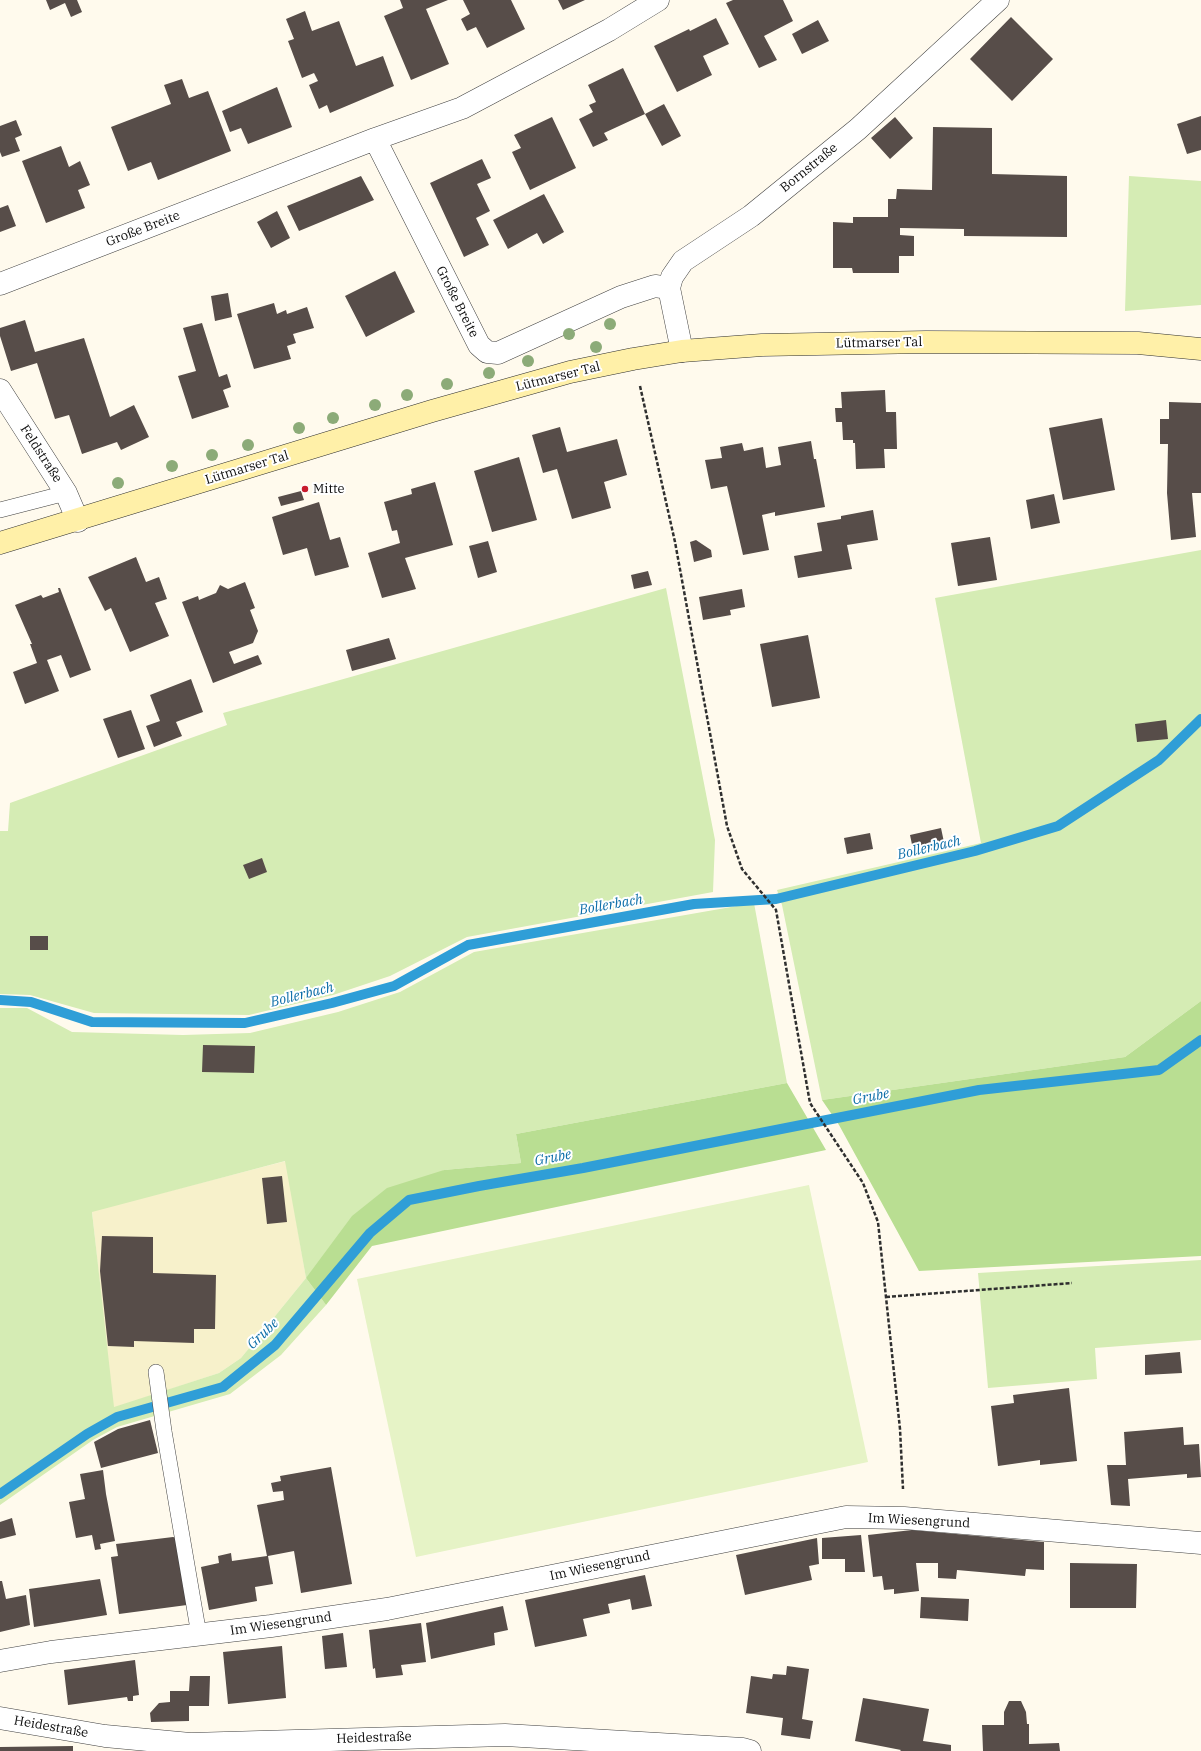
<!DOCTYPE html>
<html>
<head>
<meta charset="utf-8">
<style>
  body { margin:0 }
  canvas { display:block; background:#fffaed }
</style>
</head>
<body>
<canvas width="1201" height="1751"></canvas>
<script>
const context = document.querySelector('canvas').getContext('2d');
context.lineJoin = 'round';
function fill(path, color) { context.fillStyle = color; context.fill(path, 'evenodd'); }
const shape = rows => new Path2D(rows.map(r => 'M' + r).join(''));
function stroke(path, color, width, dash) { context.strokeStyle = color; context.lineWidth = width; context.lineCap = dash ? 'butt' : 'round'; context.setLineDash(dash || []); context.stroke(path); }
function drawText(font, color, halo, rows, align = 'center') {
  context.font = font + ' "IBM Plex Serif",serif'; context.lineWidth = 4; context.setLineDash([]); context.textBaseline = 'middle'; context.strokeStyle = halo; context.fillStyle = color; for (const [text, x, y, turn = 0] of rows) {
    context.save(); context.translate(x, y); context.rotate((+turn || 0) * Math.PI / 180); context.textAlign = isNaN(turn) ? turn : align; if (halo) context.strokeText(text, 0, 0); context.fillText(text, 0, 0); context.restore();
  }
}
fill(shape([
  [286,1161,306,1278,241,1358,219,1373,113,1408,92,1211]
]), '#f7f1cb');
fill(shape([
  [1129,176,1201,181,1201,305,1125,311],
  [1201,550,1201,1001,1125,1057,822,1100,782,905,777,890,981,843,935,598],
  [666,588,715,840,713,892,467,937,390,976,333,995,249,1015,94,1013,30,995,0,994,0,831,8,831,10,803,227,725,223,713],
  [754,903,787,1083,516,1134,521,1163,444,1170,306,1278,326,1305,281,1355,230,1394,117,1427,93,1440,0,1505,0,1008,27,1008,72,1032,183,1035,250,1033,338,1012,400,992,474,952],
  [285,1161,306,1278,241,1358,219,1373,114,1407,92,1212],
  [1201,1260,1201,1340,1095,1348,1097,1379,988,1388,978,1273]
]), '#d5ecb4');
fill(shape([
  [1201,1001,1201,1256,919,1271,839,1125,822,1100,1125,1057],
  [787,1083,826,1150,372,1246,326,1305,306,1278,352,1216,387,1188,444,1170,521,1163,516,1134]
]), '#b9de92');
fill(shape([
  [809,1185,868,1462,416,1557,357,1279]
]), '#e6f3c6');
stroke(shape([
  [0,1000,31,1002,92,1022,245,1023,332,1003,394,986,468,945,694,904,776,899,975,851,1058,826,1159,760,1201,719],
  [0,1494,87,1434,117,1417,223,1387,275,1345,370,1233,409,1200,479,1186,583,1168,979,1090,1159,1070,1201,1040]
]), '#2f9ed7', 10);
fill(shape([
  [46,0,77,0,82,12,71,17,65,3,50,10],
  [400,0,448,0,426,9,449,64,411,80,384,16,403,8],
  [463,0,511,0,525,29,487,48,476,27,467,31,461,19,470,14],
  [558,0,585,0,563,10],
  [733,0,783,0,793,21,764,36,777,60,759,68,726,3],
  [305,11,312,31,339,21,356,66,383,56,394,86,330,113,327,105,319,109,309,85,318,81,314,73,302,78,288,41,294,39,286,19],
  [1011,17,1053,59,1012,101,970,59],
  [716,18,729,44,703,56,712,75,677,92,654,46,689,29,690,31],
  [818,20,829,41,802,54,792,34],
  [623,68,645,114,604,133,608,140,593,147,579,119,593,112,589,105,596,102,588,85],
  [182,79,189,98,208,91,231,151,158,180,151,162,128,171,111,127,171,104,164,85],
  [277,87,292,127,248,144,241,128,230,132,222,111],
  [664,104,681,136,662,146,645,114],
  [1201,116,1201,150,1187,154,1177,124],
  [552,117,576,168,530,190,512,152,521,148,514,135],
  [895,117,913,138,890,159,871,138],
  [16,120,22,135,15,138,20,151,2,157,0,152,0,126],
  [933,127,992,128,992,174,1067,176,1067,237,964,236,964,229,900,228,900,235,914,236,914,256,899,256,899,273,853,273,852,268,833,268,833,222,853,223,853,217,888,217,888,199,896,199,897,189,932,190],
  [61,146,69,167,80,161,90,185,78,190,85,208,46,223,22,161],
  [482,159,491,178,477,184,490,211,476,218,489,245,464,257,430,183],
  [361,176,374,200,299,231,287,206],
  [544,194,564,232,543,244,537,233,508,249,493,220],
  [8,205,16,226,0,232,0,208],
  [277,211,290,238,271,248,257,222],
  [395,271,415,312,366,337,345,296],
  [228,293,232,317,215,321,211,296],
  [274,303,277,314,286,310,287,314,307,307,314,328,293,334,296,343,287,346,291,359,254,369,237,314],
  [25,320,35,352,84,338,110,417,134,405,149,437,121,450,117,442,82,454,69,415,55,419,37,363,11,371,0,336,0,328],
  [202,323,219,377,227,374,231,387,223,390,229,407,192,419,178,376,196,371,183,328],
  [885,390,886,412,896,412,897,449,884,449,885,468,856,469,855,443,853,443,853,440,843,440,842,422,836,422,835,408,842,408,841,392],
  [1169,402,1201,403,1201,493,1192,493,1196,537,1171,540,1167,493,1168,444,1160,444,1160,419,1169,419],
  [1102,418,1115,490,1063,500,1049,428],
  [560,427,567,452,617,439,627,475,604,482,611,508,572,519,557,469,543,473,532,435],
  [811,441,814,459,816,459,825,507,775,516,775,512,762,515,769,550,743,555,727,486,711,489,705,460,722,458,720,447,742,443,744,451,763,447,766,468,781,465,778,447],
  [519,457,537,520,492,532,474,471],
  [435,482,453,545,405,558,416,589,382,598,368,553,400,543,397,530,392,531,384,502,412,494,411,489],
  [301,491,304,500,281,506,278,497],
  [1054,494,1060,523,1031,529,1026,500],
  [319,502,330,540,340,537,349,567,315,576,307,548,283,555,272,517],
  [873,510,878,540,847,545,852,569,798,578,794,556,822,551,817,523,841,519,841,516],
  [990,537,997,580,958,586,951,543],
  [696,540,711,550,712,557,694,562,690,542],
  [488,541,497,572,478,578,469,546],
  [136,557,146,582,159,577,167,599,155,603,169,636,130,652,111,608,105,611,88,577],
  [648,571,652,585,634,589,631,575],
  [245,582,255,608,250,610,258,631,253,643,229,652,234,664,258,655,262,664,213,683,182,602,198,596,199,600,216,593,220,585,228,589],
  [58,588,60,588,91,670,70,678,61,655,47,660,59,691,25,704,13,672,37,663,30,644,32,644,15,605,41,595,43,598,59,592],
  [742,589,745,607,730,610,731,615,703,620,699,597],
  [808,635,820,698,772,707,760,644],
  [389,638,396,659,352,671,346,650],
  [191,679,203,712,176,722,182,736,154,747,146,726,160,721,150,695],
  [131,710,145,749,118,758,103,719],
  [1166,720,1168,739,1137,742,1135,724],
  [941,828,945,847,914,854,910,835],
  [870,833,873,849,847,854,844,838],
  [262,858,267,872,249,879,243,865],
  [30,936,48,936,48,950,30,950],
  [203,1045,255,1046,254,1073,202,1072],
  [282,1176,287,1222,267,1224,262,1178],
  [102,1236,153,1237,153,1273,216,1275,215,1329,194,1329,194,1343,134,1341,134,1347,108,1346,100,1271],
  [1180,1352,1182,1373,1145,1375,1145,1355],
  [1069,1388,1077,1461,1040,1465,1040,1460,998,1466,991,1406,1014,1403,1013,1395],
  [150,1420,158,1453,101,1468,94,1442,118,1429],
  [1183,1427,1184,1445,1199,1444,1201,1477,1187,1478,1187,1474,1128,1479,1130,1506,1111,1505,1107,1465,1126,1465,1124,1432],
  [331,1467,352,1584,301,1593,294,1551,268,1556,273,1584,255,1587,257,1601,209,1610,201,1567,219,1563,218,1556,231,1553,232,1561,267,1556,257,1505,284,1500,283,1491,273,1492,271,1483,281,1481,280,1476],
  [103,1470,106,1494,115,1541,100,1544,101,1549,95,1550,92,1535,76,1538,69,1502,85,1499,80,1474],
  [12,1518,16,1535,0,1539,0,1522],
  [912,1530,1044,1542,1044,1570,1026,1569,1025,1576,957,1570,956,1579,938,1578,938,1563,916,1563,919,1591,894,1594,894,1589,884,1590,882,1576,873,1577,868,1535],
  [861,1535,865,1572,845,1572,845,1559,822,1559,822,1538],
  [173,1537,177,1538,187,1605,119,1614,111,1557,118,1556,116,1544],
  [817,1538,819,1564,809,1566,812,1580,745,1595,736,1555],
  [1070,1563,1137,1564,1136,1608,1070,1608],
  [645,1575,652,1606,632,1610,630,1599,608,1604,610,1613,583,1619,587,1636,535,1647,525,1600],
  [100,1579,107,1615,34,1627,29,1589],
  [0,1581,2,1581,6,1599,26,1595,30,1625,0,1632],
  [921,1597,969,1599,968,1621,920,1618],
  [503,1606,508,1630,494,1633,495,1645,431,1659,426,1623],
  [421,1623,426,1662,401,1665,403,1675,376,1678,375,1668,373,1669,369,1630],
  [343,1633,347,1667,325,1669,322,1636],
  [282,1646,286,1698,228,1704,223,1652],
  [135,1660,139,1695,133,1696,133,1701,128,1701,127,1697,68,1705,64,1670],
  [787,1666,809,1669,802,1719,813,1721,810,1739,781,1735,783,1718,746,1713,751,1676,772,1679,773,1674,786,1675],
  [190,1676,210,1676,209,1706,189,1706,189,1721,151,1722,150,1713,159,1703,170,1702,170,1691,189,1691],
  [863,1698,929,1709,923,1741,951,1745,951,1751,900,1751,901,1750,855,1741],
  [1009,1701,1021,1701,1026,1712,1027,1724,1029,1724,1029,1744,1059,1743,1060,1751,983,1751,982,1725,1004,1725,1004,1712],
  [73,1746,73,1751,0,1751,0,1747]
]), '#574d49');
const service = shape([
  [0,510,66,493],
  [156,1372,164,1431,199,1635]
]);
const minor = shape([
  [375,139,479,345,487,352,498,353,621,297,655,286,669,288],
  [0,284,375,139,462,108,609,30,658,0],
  [682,351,669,288,672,277,683,261,751,216,858,129,998,0],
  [0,390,66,493,78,521],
  [0,1661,51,1652,271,1626,387,1609,846,1517,904,1518,1201,1543],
  [0,1718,105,1736,190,1744,505,1735,743,1749,750,1751]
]);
const secondary = shape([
  [0,543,432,411,570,372,633,359,682,351,762,345,926,342,1138,343,1201,349]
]);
stroke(service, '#404040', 16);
stroke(minor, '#404040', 23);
stroke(secondary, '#2f2f2f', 23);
stroke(shape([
  [640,386,675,542,727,826,742,869,776,910,810,1103,863,1183,878,1222,900,1429,903,1489],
  [886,1297,1072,1283]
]), '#2f2f2f', 2.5, [4, 2]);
stroke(service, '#fff', 15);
stroke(minor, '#fff', 22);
stroke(secondary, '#fff0a8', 22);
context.fillStyle = '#8cab78';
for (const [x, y] of [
  [610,324],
  [569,334],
  [596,347],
  [528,361],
  [489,373],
  [447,384],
  [407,395],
  [375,405],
  [333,418],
  [299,428],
  [248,445],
  [212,455],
  [172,466],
  [118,483]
]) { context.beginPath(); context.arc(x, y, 6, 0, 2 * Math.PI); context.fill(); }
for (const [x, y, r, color] of [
  [305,489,4,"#c81b2d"]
]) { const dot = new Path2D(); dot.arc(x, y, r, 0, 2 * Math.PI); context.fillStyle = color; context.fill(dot); stroke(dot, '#fff', 1.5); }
drawText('13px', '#0d0d0d', '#fff', [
  ["Bornstraße",809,168,-39],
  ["Große Breite",143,229,-21],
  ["Große Breite",457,302,63],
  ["Lütmarser Tal",879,343,-1],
  ["Lütmarser Tal",558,377,-14],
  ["Feldstraße",41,454,57],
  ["Lütmarser Tal",247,468,-17],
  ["Im Wiesengrund",919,1521,3],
  ["Im Wiesengrund",600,1566,-12],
  ["Im Wiesengrund",281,1624,-8],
  ["Heidestraße",51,1727,10],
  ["Heidestraße",374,1738,-2]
]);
drawText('13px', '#0d0d0d', '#fff', [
  ["Mitte",313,489]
], 'left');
drawText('italic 14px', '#0d6ea8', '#fff', [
  ["Bollerbach",929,848,-13],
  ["Bollerbach",611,905,-10],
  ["Bollerbach",302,995,-14],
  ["Grube",871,1097,-11],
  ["Grube",553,1158,-11],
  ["Grube",263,1334,-44]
]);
</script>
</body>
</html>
